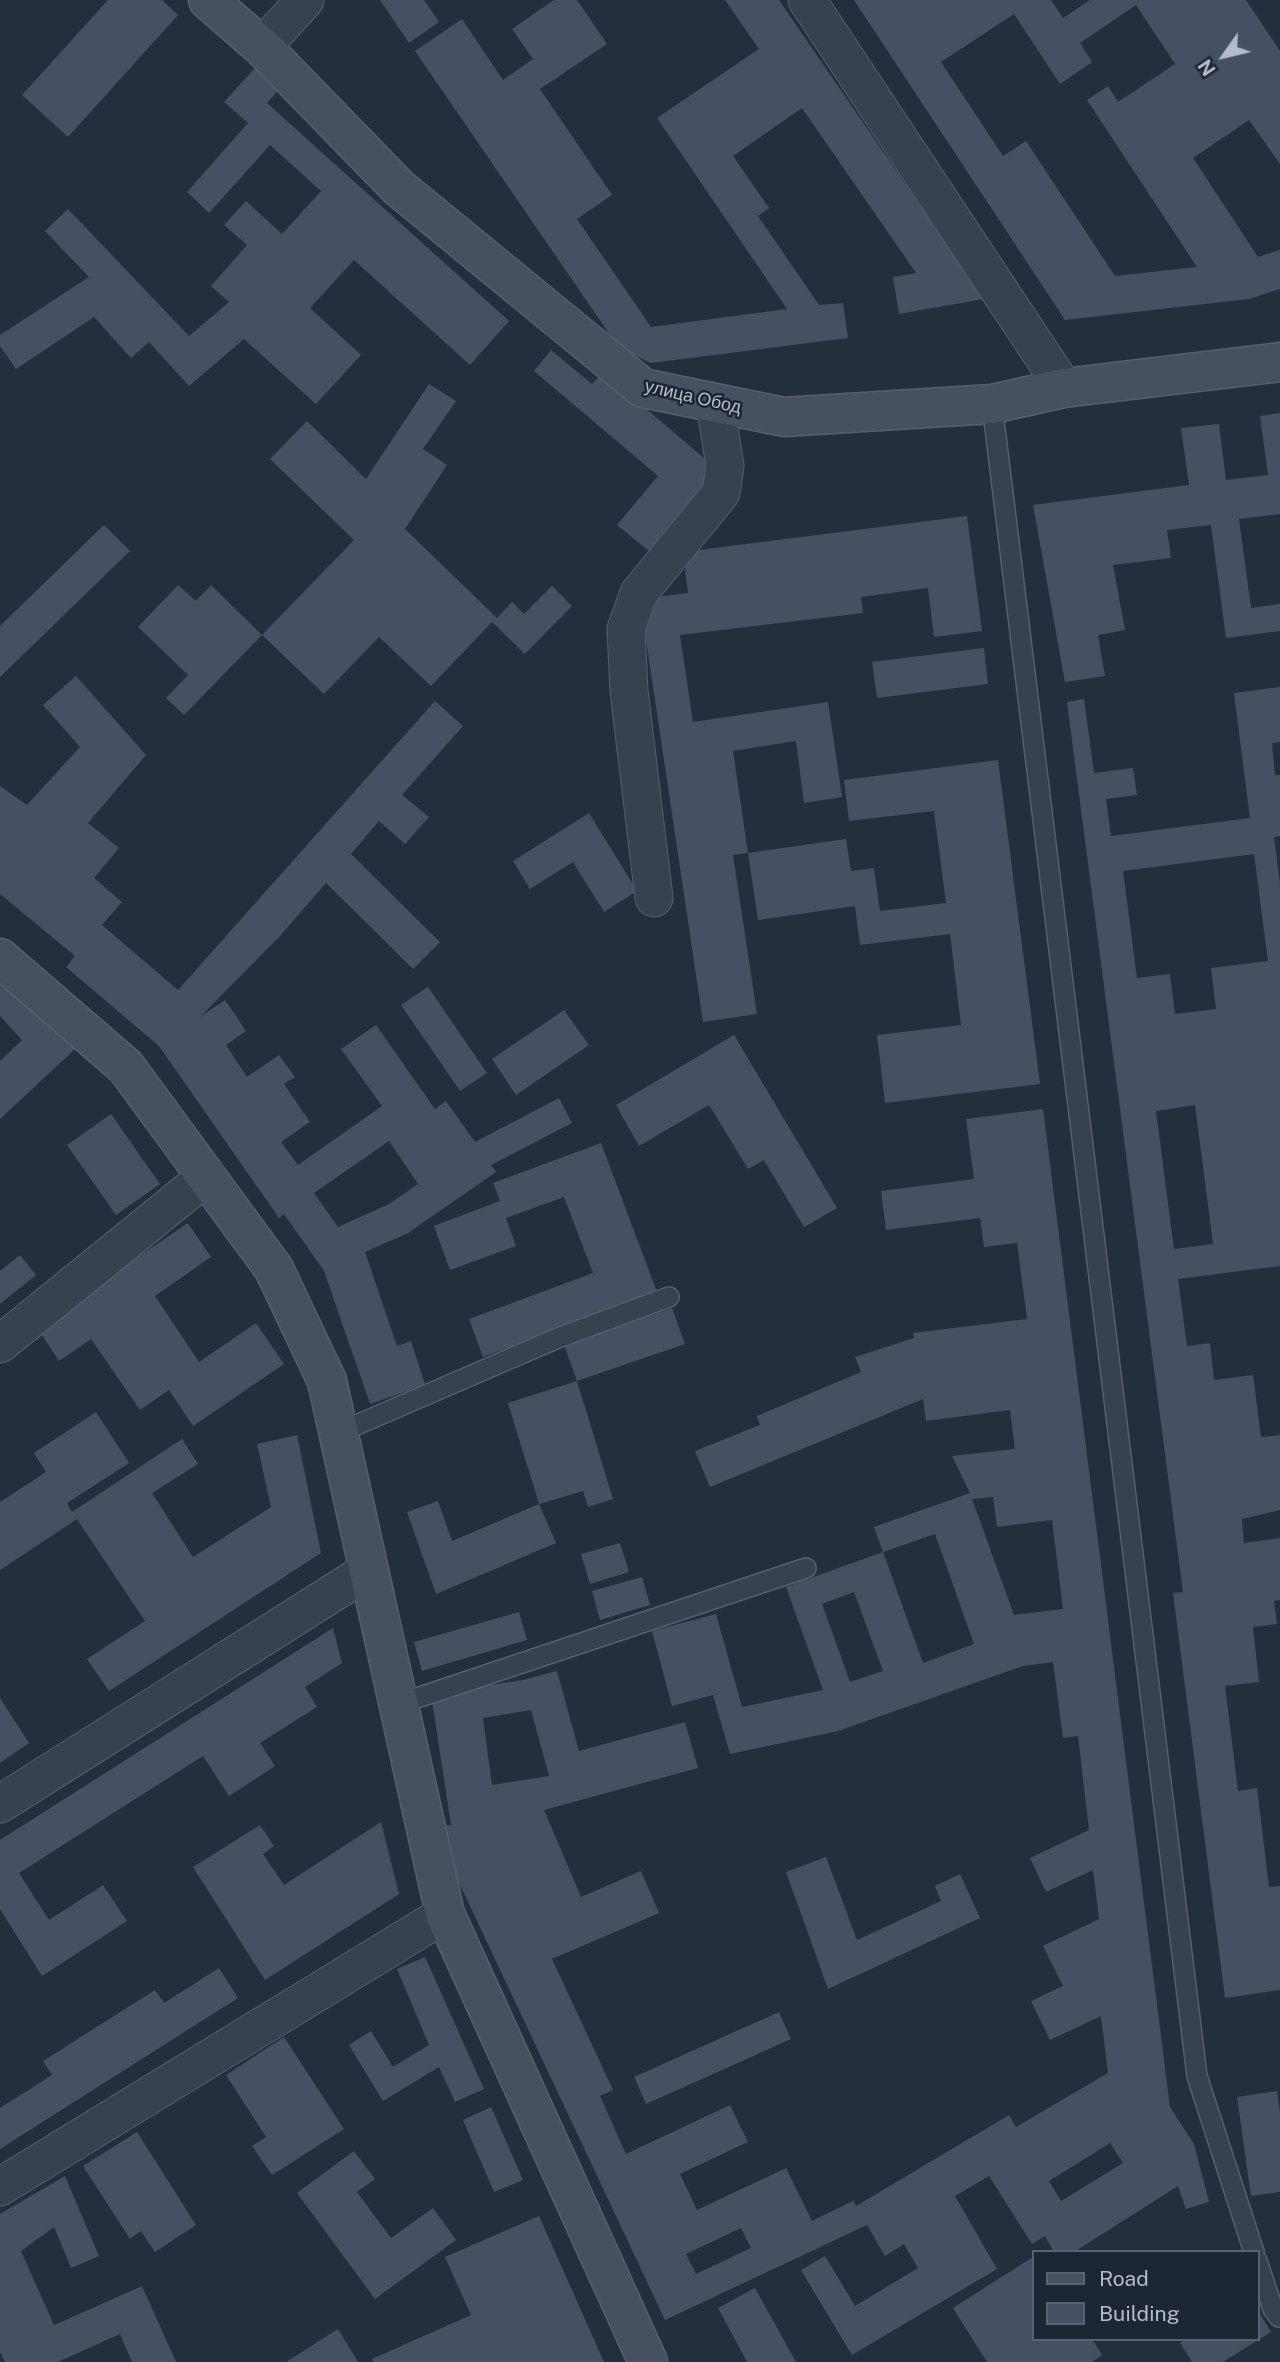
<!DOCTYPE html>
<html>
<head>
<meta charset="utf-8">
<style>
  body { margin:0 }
  #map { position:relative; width:1280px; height:2362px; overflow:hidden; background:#242f3e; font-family:"Public Sans",sans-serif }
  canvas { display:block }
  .legend { position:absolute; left:1032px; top:2250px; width:228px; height:91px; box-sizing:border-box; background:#1d2633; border:2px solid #59626f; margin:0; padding:9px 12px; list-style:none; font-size:21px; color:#b4bcc9 }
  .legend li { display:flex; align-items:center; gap:14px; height:35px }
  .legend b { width:35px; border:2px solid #59626f }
  .north { position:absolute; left:1189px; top:21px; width:70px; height:70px; -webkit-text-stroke:5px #1d2633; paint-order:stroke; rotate:236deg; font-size:19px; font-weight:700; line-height:28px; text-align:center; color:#b4bcc9 }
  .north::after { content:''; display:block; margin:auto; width:24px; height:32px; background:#b4bcc9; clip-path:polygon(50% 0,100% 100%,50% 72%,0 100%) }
</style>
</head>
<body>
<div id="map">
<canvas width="1280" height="2362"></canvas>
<ul class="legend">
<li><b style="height:9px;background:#465061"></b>Road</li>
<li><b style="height:19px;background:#455162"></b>Building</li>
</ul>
<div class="north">N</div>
</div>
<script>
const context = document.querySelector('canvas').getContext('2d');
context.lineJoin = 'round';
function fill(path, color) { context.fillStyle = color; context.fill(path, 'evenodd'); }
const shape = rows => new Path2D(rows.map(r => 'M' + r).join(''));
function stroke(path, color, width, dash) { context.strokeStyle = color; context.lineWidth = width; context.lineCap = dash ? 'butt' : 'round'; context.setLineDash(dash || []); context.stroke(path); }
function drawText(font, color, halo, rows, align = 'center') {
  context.font = font + ' "Public Sans",sans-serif'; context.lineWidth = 5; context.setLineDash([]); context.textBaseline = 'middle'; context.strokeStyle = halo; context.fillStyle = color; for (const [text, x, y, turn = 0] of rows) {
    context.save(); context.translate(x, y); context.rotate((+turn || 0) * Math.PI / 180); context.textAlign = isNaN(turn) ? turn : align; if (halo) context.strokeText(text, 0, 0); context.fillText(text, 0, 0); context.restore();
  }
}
fill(shape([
  [108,0,162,0,178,15,68,137,22,95],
  [380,0,424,0,439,22,409,43],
  [554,0,577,0,607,44,540,89,612,195,577,219,651,327,787,309,657,118,759,49,725,0,779,0,984,299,899,314,893,277,916,273,802,108,733,156,769,208,758,216,819,305,843,303,848,338,651,363,619,348,415,51,462,19,503,80,533,59,512,29],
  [854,0,1051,0,1063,18,1090,0,1246,0,1280,51,1280,164,1249,120,1193,158,1258,257,1280,250,1280,289,1249,299,1065,320],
  [1136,5,1175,64,1118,102,1108,86,1087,100,1197,267,1115,276,1026,141,1003,156,941,62,1014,14,1060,84,1092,62,1080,43],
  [256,67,280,88,267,103,509,321,470,365,354,260,310,308,361,355,316,404,244,339,189,386,149,342,131,358,94,317,16,369,0,346,0,335,89,277,45,231,68,209,189,336,229,302,211,286,247,245,224,225,246,201,282,234,321,191,270,145,209,213,187,192,248,123,224,102],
  [551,350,592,384,603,372,718,470,649,551,617,525,658,476,534,371],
  [429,384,456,401,423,449,447,465,405,529,497,618,512,602,524,614,552,586,572,606,525,654,492,622,431,686,379,637,324,694,262,635,354,540,270,459,307,421,366,479],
  [1280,413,1280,514,1239,519,1251,608,1280,604,1280,631,1226,638,1211,525,1167,530,1171,558,1113,565,1125,630,1098,635,1105,676,1065,682,1033,505,1189,485,1181,428,1219,424,1226,480,1268,475,1260,416],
  [967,516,982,631,934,637,928,588,861,597,863,613,680,635,693,722,828,702,842,797,804,803,796,741,733,751,748,853,733,855,757,1014,703,1022,640,599,688,593,683,552],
  [104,525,130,551,0,677,0,626],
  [178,585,196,601,211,585,262,635,184,715,166,698,188,675,138,627],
  [984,648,988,684,877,698,872,662],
  [76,676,146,755,88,823,119,848,94,878,122,902,102,925,178,990,435,701,463,726,402,795,429,817,405,844,379,821,351,854,440,942,413,969,326,883,280,936,200,1017,225,1000,246,1031,226,1045,247,1077,279,1055,295,1077,284,1084,310,1122,281,1142,298,1165,382,1106,341,1049,376,1025,435,1109,446,1101,475,1142,559,1098,572,1123,491,1165,496,1172,408,1233,365,1252,397,1346,411,1341,425,1385,370,1404,324,1271,284,1214,279,1218,159,1046,66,967,75,956,0,894,0,786,27,805,80,747,43,705],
  [389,1141,418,1184,389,1204,338,1227,314,1193],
  [1280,687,1280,742,1272,743,1275,775,1280,775,1280,836,1274,837,1280,885,1280,1266,1178,1279,1187,1346,1210,1343,1214,1380,1253,1375,1261,1437,1280,1435,1280,1510,1242,1519,1244,1543,1280,1538,1280,1600,1274,1601,1277,1624,1253,1627,1259,1682,1225,1686,1238,1791,1257,1788,1269,1887,1280,1886,1280,1990,1225,1998,1173,1593,1183,1592,1067,702,1084,699,1094,773,1133,768,1137,795,1106,799,1111,836,1250,818,1234,693],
  [1254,854,1268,961,1211,968,1216,1009,1175,1014,1170,974,1137,978,1123,871],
  [1195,1105,1213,1244,1174,1249,1156,1111],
  [998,760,1040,1084,885,1103,877,1035,961,1025,950,934,860,945,855,906,758,920,748,853,846,839,851,871,874,868,880,911,946,903,934,811,849,821,844,780],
  [589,813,637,891,604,912,573,862,530,889,513,861],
  [0,974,75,1049,0,1119,0,1061,22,1040,0,1016],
  [428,987,487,1073,460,1091,401,1005],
  [564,1010,589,1045,516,1095,492,1059],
  [734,1035,837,1208,804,1227,764,1160,748,1169,709,1105,639,1146,616,1105],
  [1043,1109,1170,2107,1194,2144,1209,2202,1186,2209,1178,2186,1074,2252,1054,2252,1045,2236,1032,2244,989,2176,955,2196,997,2269,852,2355,801,2270,825,2256,855,2306,918,2268,904,2244,885,2256,867,2225,665,2320,445,1853,441,1826,451,1825,431,1694,523,1680,557,1671,579,1751,685,1722,698,1768,544,1810,581,1897,641,1871,659,1913,552,1959,613,2090,600,2096,626,2154,730,2105,748,2142,680,2174,697,2210,786,2168,812,2221,853,2201,856,2206,1009,2115,1016,2127,1108,2073,1101,2016,1050,2040,1031,2001,1063,1986,1043,1946,1099,1919,1093,1870,1046,1892,1030,1858,1089,1830,1078,1736,1063,1738,1053,1662,1023,1666,838,1731,730,1754,713,1695,672,1706,652,1631,716,1614,742,1707,823,1690,786,1587,883,1552,923,1663,974,1644,935,1534,883,1552,874,1527,970,1493,952,1456,1015,1449,1010,1410,926,1421,923,1399,710,1487,695,1451,760,1425,757,1416,861,1372,855,1357,914,1338,913,1333,1027,1319,1017,1243,984,1247,980,1218,886,1230,881,1191,974,1179,966,1119],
  [993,1497,997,1527,1052,1520,1063,1609,1014,1615,972,1499],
  [854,1592,883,1671,850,1682,822,1604],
  [531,1710,549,1776,492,1785,483,1718],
  [1110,2143,1123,2163,1061,2201,1049,2181],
  [741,2228,751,2248,696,2274,686,2254],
  [111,1114,160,1184,116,1215,67,1145],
  [601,1143,657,1292,483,1357,469,1319,593,1273,564,1197,506,1218,516,1246,450,1270,434,1226,500,1201,493,1183],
  [188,1223,211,1257,155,1296,199,1362,256,1323,284,1364,193,1426,169,1390,140,1410,91,1339,59,1361,36,1326],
  [20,1255,36,1275,0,1304,0,1271],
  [672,1308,685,1344,577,1381,613,1499,588,1507,583,1491,539,1504,508,1403,577,1381,564,1345],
  [96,1412,129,1463,67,1503,72,1512,182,1439,198,1464,152,1493,193,1557,271,1507,257,1444,297,1435,321,1553,109,1691,87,1659,145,1621,77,1519,0,1570,0,1502,46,1472,34,1453],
  [438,1501,452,1541,539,1504,556,1543,436,1594,407,1512],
  [620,1543,629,1572,590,1584,581,1554],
  [642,1577,650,1605,600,1620,592,1591],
  [519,1612,527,1640,422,1671,414,1642],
  [333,1628,342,1663,305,1687,317,1707,260,1743,275,1766,229,1796,203,1756,19,1873,49,1920,103,1885,127,1921,42,1976,0,1909,0,1840],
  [0,1698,29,1743,0,1763],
  [381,1822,399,1894,265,1980,193,1867,260,1825,274,1846,263,1854,284,1885],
  [826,1857,857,1940,941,1901,935,1886,960,1874,980,1918,828,1989,786,1872],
  [425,1957,484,2089,455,2102,439,2067,383,2101,349,2045,371,2031,393,2067,429,2045,397,1969],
  [219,1968,238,1998,0,2149,0,2108,52,2075,43,2061,155,1990,164,2003],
  [779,2012,791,2039,646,2104,634,2077],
  [284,2037,344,2129,272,2175,252,2146,266,2137,226,2075],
  [1277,2091,1280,2113,1280,2192,1251,2196,1237,2097],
  [491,2107,523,2180,494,2192,463,2120],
  [137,2132,196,2225,155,2252,141,2231,130,2239,83,2166],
  [354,2151,375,2179,357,2192,391,2238,433,2208,456,2240,375,2299,297,2193],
  [65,2176,99,2256,71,2268,54,2227,21,2251,54,2325,142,2286,176,2362,132,2362,120,2334,58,2362,5,2362,0,2352,0,2214],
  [539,2216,604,2362,373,2362,372,2359,471,2315,445,2257],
  [1033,2257,1033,2339,1092,2339,1102,2355,1092,2362,987,2362,953,2308],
  [755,2288,796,2362,747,2362,718,2308],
  [1257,2309,1271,2332,1223,2362,1192,2362,1180,2343,1185,2339,1257,2339],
  [338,2329,358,2362,286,2362]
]), '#455162');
const lane = shape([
  [992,404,1197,2076,1254,2252],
  [338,1433,558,1338,669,1297],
  [399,1704,806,1568],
  [1257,2261,1273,2309,1279,2317]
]);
const street = shape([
  [807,0,1064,388],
  [262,47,305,0],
  [654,898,629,691,626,629,639,593,721,493,725,466,715,403],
  [0,1344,207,1176],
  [0,1804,369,1570],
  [0,2187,445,1914]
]);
const secondary = shape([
  [208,0,262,47,399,188,643,388,784,417,992,404,1064,388,1280,362],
  [0,958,126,1067,274,1269,327,1381,445,1914,648,2362]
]);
stroke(lane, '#565f6c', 22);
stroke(street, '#565f6c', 39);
stroke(secondary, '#565f6c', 41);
stroke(lane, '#38414e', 19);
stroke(street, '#38414e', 37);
stroke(secondary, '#465061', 38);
drawText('18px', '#b4bcc9', '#1d2633', [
  ["улица Обод",693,397,13]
]);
</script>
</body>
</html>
